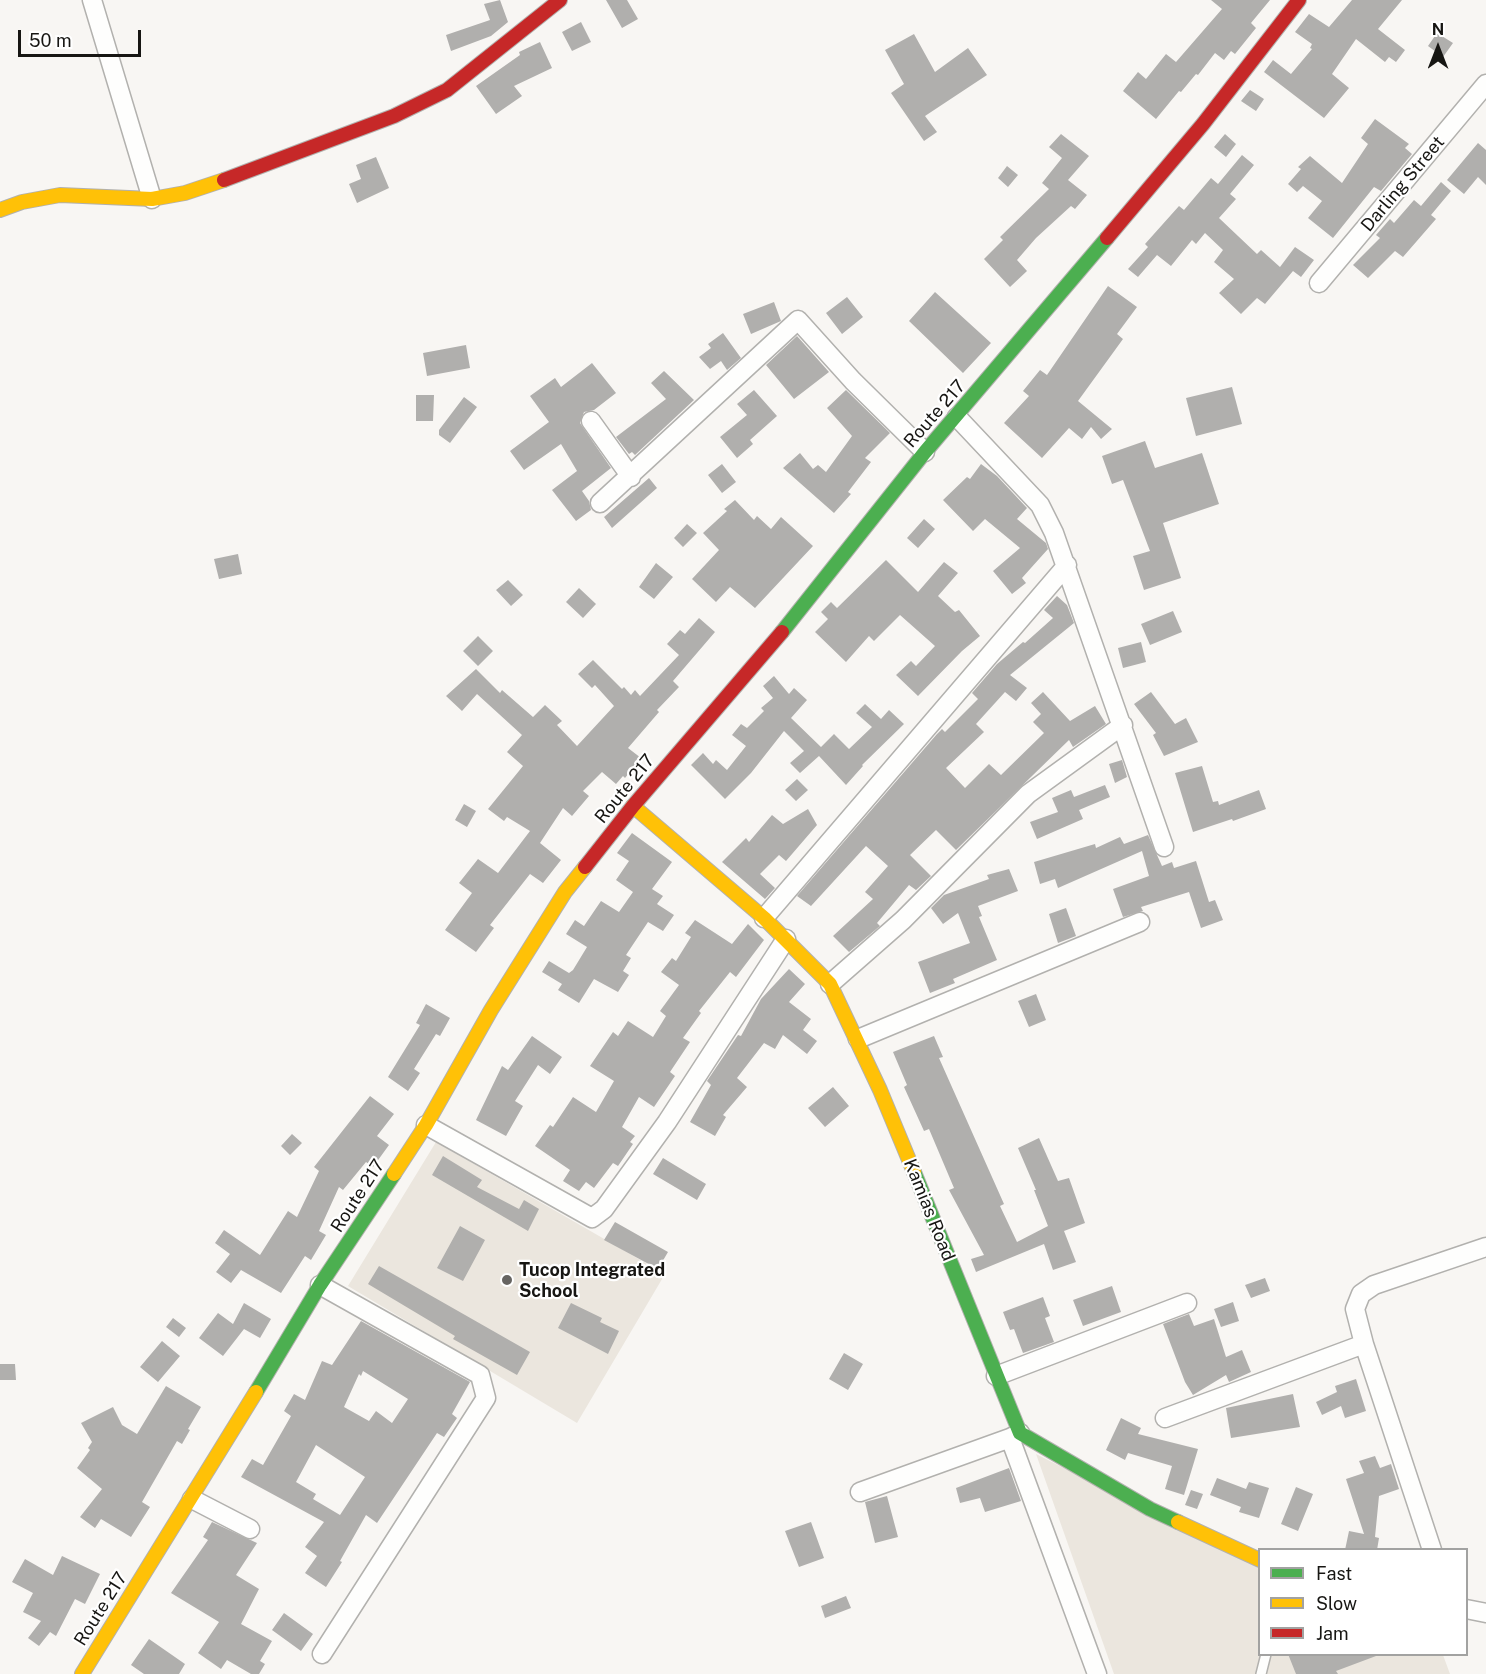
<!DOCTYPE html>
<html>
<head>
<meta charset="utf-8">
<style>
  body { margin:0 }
  #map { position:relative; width:1486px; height:1674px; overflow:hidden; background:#f8f6f3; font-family:"Public Sans",sans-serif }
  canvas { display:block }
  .legend { position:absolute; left:1258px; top:1548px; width:210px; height:108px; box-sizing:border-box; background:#fff; border:2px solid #a2a2a1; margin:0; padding:8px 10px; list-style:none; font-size:18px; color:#171613 }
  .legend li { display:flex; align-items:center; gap:12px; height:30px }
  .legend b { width:30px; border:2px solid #a2a2a1 }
  .north { position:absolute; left:1408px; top:18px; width:60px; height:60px; -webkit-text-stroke:4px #fff; paint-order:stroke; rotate:0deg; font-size:16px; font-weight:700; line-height:24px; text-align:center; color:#171613 }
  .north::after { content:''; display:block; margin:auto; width:21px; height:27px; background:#171613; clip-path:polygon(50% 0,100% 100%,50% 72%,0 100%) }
  .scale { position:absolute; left:18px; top:30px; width:123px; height:27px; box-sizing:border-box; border:3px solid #171613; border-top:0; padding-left:8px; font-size:18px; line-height:21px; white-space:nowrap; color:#171613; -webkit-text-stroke:4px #fff; paint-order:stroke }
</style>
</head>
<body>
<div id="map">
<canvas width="1486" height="1674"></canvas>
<ul class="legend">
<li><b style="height:8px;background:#4caf50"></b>Fast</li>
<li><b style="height:8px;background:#ffc107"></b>Slow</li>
<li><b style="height:8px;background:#c62828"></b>Jam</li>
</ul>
<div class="north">N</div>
<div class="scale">50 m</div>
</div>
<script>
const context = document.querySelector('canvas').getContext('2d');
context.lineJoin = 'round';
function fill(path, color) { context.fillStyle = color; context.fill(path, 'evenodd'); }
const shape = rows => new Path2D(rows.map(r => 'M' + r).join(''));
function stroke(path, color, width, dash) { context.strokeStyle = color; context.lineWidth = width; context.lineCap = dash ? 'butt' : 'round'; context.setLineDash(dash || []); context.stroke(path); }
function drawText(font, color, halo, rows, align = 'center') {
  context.font = font + ' "Public Sans",sans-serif'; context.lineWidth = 4.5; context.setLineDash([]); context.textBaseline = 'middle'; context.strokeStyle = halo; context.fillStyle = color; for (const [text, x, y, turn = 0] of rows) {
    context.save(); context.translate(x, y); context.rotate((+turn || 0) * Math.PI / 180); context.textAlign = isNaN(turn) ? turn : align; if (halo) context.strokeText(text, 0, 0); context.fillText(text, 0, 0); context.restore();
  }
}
fill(shape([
  [436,1142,665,1274,577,1423,348,1286],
  [1036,1454,1259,1566,1260,1654,1443,1655,1450,1674,1114,1674]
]), '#ebe6de');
fill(shape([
  [500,0,508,22,491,36,451,51,446,35,490,20,484,4],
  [606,0,627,0,638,19,622,28],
  [1211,0,1270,0,1251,23,1256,28,1235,54,1231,51,1224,60,1215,53,1198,75,1196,74,1181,92,1179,91,1156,119,1123,91,1138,72,1146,79,1166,54,1176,62,1222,9],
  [1352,0,1402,0,1378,29,1405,50,1396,62,1389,57,1385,62,1356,39,1332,74,1349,88,1324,118,1264,72,1273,60,1291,74,1312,49,1310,48,1312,44,1295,32,1309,14,1329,27],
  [581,22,591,42,572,51,562,32],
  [1437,33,1453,43,1443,57,1428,46],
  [914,34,935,72,968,48,987,75,925,116,937,132,924,141,891,93,904,84,885,50],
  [540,42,552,68,514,86,522,96,496,114,476,86,520,55,519,52],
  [1250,90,1264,99,1256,111,1241,101],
  [1375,119,1409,144,1405,148,1412,154,1381,191,1374,187,1333,238,1308,218,1322,201,1303,186,1297,192,1288,184,1301,169,1298,167,1310,156,1342,183,1368,144,1361,138],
  [1061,134,1089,156,1068,180,1087,195,1075,209,1071,206,1036,238,1017,260,1027,271,1010,287,984,259,1003,240,1000,237,1049,189,1042,183,1062,158,1049,147],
  [1225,134,1236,144,1226,157,1214,147],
  [1478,143,1486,150,1486,185,1478,177,1464,194,1447,180],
  [1242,155,1254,165,1230,194,1236,199,1219,218,1257,254,1261,250,1280,267,1295,247,1314,260,1301,277,1293,271,1265,304,1257,298,1241,314,1219,293,1234,279,1214,262,1223,250,1205,233,1196,244,1192,240,1171,266,1157,255,1138,277,1128,269,1148,247,1145,244,1179,206,1184,210,1211,178,1218,184],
  [376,157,389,188,357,203,349,184,361,179,356,165],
  [1007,166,1018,175,1008,187,998,178],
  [1441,182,1451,191,1431,215,1436,219,1403,257,1395,251,1368,278,1353,265,1380,238,1376,235,1390,219,1394,223,1414,200,1421,206],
  [1108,286,1137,307,1117,334,1123,339,1078,401,1112,429,1101,439,1091,427,1082,439,1069,428,1042,458,1004,423,1029,396,1023,391,1040,370,1047,375],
  [935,292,991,343,963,373,909,321],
  [847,297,863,317,842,334,826,313],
  [774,302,781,321,751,334,743,314],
  [723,333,741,358,727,370,721,361,710,369,699,357,711,348,708,344],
  [797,336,829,372,794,399,766,365],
  [466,345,470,368,427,376,423,353],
  [592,363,616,393,594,410,584,412,580,423,611,468,582,491,589,501,591,510,576,521,552,490,577,471,561,444,524,470,510,451,549,422,530,396,555,378,561,387],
  [664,371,694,400,635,455,632,452,629,454,616,437,666,399,651,383],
  [1232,387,1242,424,1196,436,1186,398],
  [754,390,777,416,750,440,753,444,737,458,720,437,747,415,737,404],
  [846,390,890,433,865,458,871,462,848,492,851,494,834,513,783,468,800,453,813,469,818,465,826,472,852,436,827,408],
  [416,395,434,395,433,421,416,421],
  [464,397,477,407,450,443,439,435,439,430],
  [1145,441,1155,468,1202,453,1219,504,1163,523,1181,578,1144,590,1133,556,1150,551,1123,480,1112,484,1102,456],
  [722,464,736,482,722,493,708,475],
  [981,464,997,476,1027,508,1017,519,1046,543,1048,549,1022,578,1026,583,1012,594,993,571,1020,548,985,519,973,531,943,500,967,477,970,479],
  [649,478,657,488,612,528,604,517],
  [735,500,754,520,757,516,771,529,781,517,813,546,755,608,730,587,716,602,692,579,719,550,703,533,727,511,724,509],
  [924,519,935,529,918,548,907,538],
  [687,524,697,533,683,547,674,538],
  [238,554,242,574,219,579,214,559],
  [886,560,918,592,944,562,958,573,938,596,955,612,959,610,980,636,962,651,918,696,896,675,911,661,916,666,935,646,900,615,874,641,869,636,846,662,815,632,828,619,821,612,831,602,837,608],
  [656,563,673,577,654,599,639,587],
  [508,580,523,595,511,606,496,590],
  [579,588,596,604,583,618,566,602],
  [1057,596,1067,605,1074,623,1010,675,1027,688,1016,701,1005,692,976,724,984,732,946,768,965,788,989,764,1001,775,1044,733,1033,722,1041,714,1031,703,1043,692,1070,721,1095,706,1106,724,1073,747,1069,740,956,850,936,830,910,855,931,876,916,890,909,885,877,923,880,926,849,952,833,936,873,899,865,892,888,866,866,846,811,906,797,896,937,734,942,729,945,732,978,699,972,693,997,664,1023,642,1025,643,1053,618,1044,610],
  [1173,611,1182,632,1150,645,1141,624],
  [699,618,715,632,673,681,679,687,657,710,659,712,628,748,641,758,625,778,623,776,616,784,602,772,583,791,589,796,572,816,563,808,540,843,561,860,543,883,530,874,490,925,494,928,476,952,445,930,472,893,459,883,478,859,498,873,530,831,507,817,504,821,488,809,523,766,507,752,522,735,477,694,462,711,446,696,476,669,500,693,502,690,533,717,545,705,562,721,557,725,577,746,614,706,595,685,592,688,578,674,593,660,622,689,624,687,631,695,635,690,640,696,679,655,667,644,680,630,685,634],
  [478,636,493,651,478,666,463,651],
  [1141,642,1146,662,1123,668,1118,648],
  [774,676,789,694,794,688,807,700,791,718,821,747,834,734,849,749,872,727,856,713,865,704,881,719,889,710,904,724,862,765,863,766,846,785,819,756,800,773,790,763,804,751,784,731,751,773,725,799,691,765,703,753,713,764,716,760,727,770,746,746,732,735,741,724,747,728,764,711,761,708,773,698,763,686],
  [1151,692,1175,724,1186,718,1198,742,1164,756,1153,735,1156,733,1134,704],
  [1122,760,1127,777,1115,783,1109,764],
  [1202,766,1213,802,1218,801,1219,805,1259,790,1266,809,1233,821,1232,819,1193,832,1175,773],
  [797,779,808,790,796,801,785,790],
  [1105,785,1110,797,1079,810,1083,819,1037,839,1030,822,1058,812,1052,798,1071,790,1074,797],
  [464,804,476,811,467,827,455,820],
  [808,809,817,825,786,861,779,855,760,874,775,888,765,899,722,862,746,838,749,842,772,815,783,824],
  [632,833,672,862,652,889,663,896,657,904,674,915,663,931,648,922,626,955,631,958,623,971,629,975,618,992,594,979,579,1003,558,990,562,984,542,972,549,961,569,973,573,970,587,947,566,934,575,920,584,926,601,901,619,912,633,892,616,880,629,861,617,853],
  [1148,835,1162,866,1172,862,1174,868,1196,861,1209,902,1215,900,1223,920,1201,928,1189,892,1141,907,1143,911,1123,917,1113,889,1149,876,1142,851,1058,888,1055,879,1040,884,1034,862,1095,844,1096,848,1120,837,1124,844],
  [1009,869,1018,891,978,906,982,916,979,917,997,960,953,979,955,983,930,993,918,962,970,943,958,913,943,924,931,908,944,895,989,879,987,875],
  [1066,908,1076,936,1058,943,1049,914],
  [695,920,732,944,748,924,764,940,736,977,730,972,699,1011,701,1013,683,1038,690,1042,670,1072,675,1076,654,1107,639,1097,622,1127,635,1136,630,1142,633,1144,618,1166,613,1163,594,1188,586,1182,579,1191,563,1181,570,1170,535,1146,550,1125,553,1127,573,1097,596,1112,614,1081,590,1066,613,1032,618,1036,628,1021,653,1037,666,1016,660,1011,679,985,661,972,672,958,676,961,691,937,685,933],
  [789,969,805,984,789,1002,811,1019,803,1030,817,1041,807,1054,783,1035,775,1049,764,1043,737,1078,747,1087,723,1115,726,1117,715,1136,690,1122,711,1085,707,1081,738,1035,741,1036,761,999],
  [1036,994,1046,1020,1029,1027,1018,1001],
  [426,1004,450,1018,440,1036,436,1034,414,1069,420,1073,408,1091,388,1077,420,1025,416,1023],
  [532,1036,562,1057,550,1074,538,1065,515,1101,523,1106,506,1136,476,1120,502,1066,508,1070],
  [934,1036,943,1057,939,1058,1004,1204,1000,1206,1017,1242,1048,1226,1034,1190,1036,1190,1018,1148,1039,1138,1058,1181,1069,1178,1085,1223,1064,1231,1076,1262,1053,1270,1044,1244,976,1272,971,1259,984,1255,949,1190,954,1188,929,1129,924,1131,904,1087,907,1085,893,1052],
  [833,1087,849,1106,825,1127,808,1108],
  [370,1096,394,1114,377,1136,389,1145,373,1167,366,1162,343,1190,339,1187,319,1231,326,1235,311,1260,305,1256,281,1293,241,1270,231,1283,216,1272,230,1254,215,1243,224,1230,260,1255,288,1211,297,1217,319,1171,314,1167],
  [292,1134,302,1143,290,1155,281,1146],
  [443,1156,482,1180,477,1187,519,1209,524,1200,539,1209,528,1231,432,1175],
  [663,1158,706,1184,697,1200,653,1174],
  [615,1222,668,1252,658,1269,604,1240],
  [460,1226,485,1240,463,1281,437,1268],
  [379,1266,530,1352,517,1375,453,1339,455,1336,368,1284],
  [1265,1278,1270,1291,1251,1298,1245,1285],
  [1112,1286,1121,1312,1083,1326,1073,1300],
  [1043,1297,1050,1316,1045,1318,1054,1342,1023,1353,1014,1329,1010,1330,1003,1312],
  [1233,1302,1239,1321,1221,1327,1214,1309],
  [244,1303,271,1319,260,1338,244,1329,223,1356,199,1338,218,1313,233,1324],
  [571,1303,602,1318,600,1322,619,1331,608,1354,558,1328],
  [1189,1314,1194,1326,1214,1319,1226,1357,1242,1350,1251,1372,1229,1382,1226,1375,1193,1395,1185,1382,1163,1324],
  [173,1318,186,1328,179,1337,166,1327],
  [361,1321,470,1382,452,1414,457,1418,444,1437,437,1433,377,1523,366,1515,340,1561,342,1562,326,1587,305,1573,317,1556,305,1547,324,1522,241,1477,252,1459,263,1465,291,1416,284,1411,294,1394,305,1400,322,1361,332,1365],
  [363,1371,408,1399,392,1423,376,1411,369,1421,344,1407,359,1374,361,1376],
  [316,1445,365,1477,340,1515,313,1499,316,1494,296,1482],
  [162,1341,180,1356,158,1382,140,1367],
  [844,1353,863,1364,848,1390,829,1379],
  [0,1364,15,1364,16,1380,0,1380],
  [1356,1379,1366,1411,1345,1418,1341,1406,1322,1415,1316,1402,1337,1392,1335,1386],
  [166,1386,201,1407,188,1429,190,1430,182,1444,177,1441,142,1502,150,1507,131,1537,101,1519,95,1528,80,1517,102,1489,77,1468,90,1450,88,1448,92,1442,81,1423,113,1407,122,1425,137,1434],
  [1293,1394,1300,1427,1231,1438,1226,1408],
  [1121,1418,1141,1428,1138,1434,1198,1449,1184,1495,1165,1489,1172,1466,1128,1453,1125,1460,1106,1450],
  [1375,1456,1380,1468,1391,1464,1399,1489,1379,1496,1375,1537,1379,1538,1377,1550,1345,1550,1349,1531,1364,1534,1346,1479,1364,1473,1359,1461],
  [1009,1468,1021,1501,985,1512,980,1498,960,1503,956,1488],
  [1217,1478,1246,1489,1249,1482,1269,1488,1259,1518,1239,1512,1241,1507,1210,1495],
  [1296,1487,1313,1494,1298,1531,1281,1524],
  [1191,1490,1203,1494,1197,1509,1185,1505],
  [887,1496,898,1537,875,1543,865,1502],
  [212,1522,257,1543,236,1575,259,1589,241,1624,272,1641,260,1661,265,1664,259,1674,251,1674,227,1660,221,1669,198,1653,219,1622,171,1593,208,1540,203,1537],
  [811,1522,824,1558,799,1567,785,1531],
  [62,1556,100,1574,85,1604,75,1599,56,1636,50,1632,39,1646,28,1638,41,1621,23,1612,33,1593,12,1582,25,1559,53,1575],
  [846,1596,851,1608,825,1618,821,1606],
  [284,1613,313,1634,301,1651,272,1630],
  [149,1639,185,1664,179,1674,144,1674,131,1665],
  [1288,1654,1376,1654,1376,1656,1336,1671,1338,1674,1296,1674]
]), '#b0afad');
const lane = shape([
  [1261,1674,1266,1654]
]);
const street = shape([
  [92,0,152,199],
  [1319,283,1486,84],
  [957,417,1040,505,1054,533,1164,847],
  [591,421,631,477],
  [600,503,798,320,853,381,925,452],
  [764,918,1067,565],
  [830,984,903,920,1028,794,1123,725],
  [858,1039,1140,922],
  [426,1125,592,1218,604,1209,667,1122,786,939],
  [320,1285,480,1375,486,1398,322,1654],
  [996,1376,1187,1303],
  [1165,1418,1364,1344],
  [1020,1433,1010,1438,1097,1674],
  [860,1492,1010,1438],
  [192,1499,250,1529],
  [1432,1550,1364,1344,1355,1309,1361,1294,1374,1285,1486,1247],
  [1466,1609,1486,1613]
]);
const fast = shape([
  [782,632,925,452,1107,238],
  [914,1172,1020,1433,1150,1509,1178,1522],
  [256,1392,320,1285,394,1174]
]);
const slow = shape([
  [0,210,22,202,60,195,152,199,185,193,224,180],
  [633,806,764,918,830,984,880,1090,914,1172],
  [394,1174,426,1125,491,1010,565,892,585,867],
  [1178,1522,1260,1560],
  [82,1674,256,1392]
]);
const jam = shape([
  [224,180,394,116,447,90,560,0],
  [1107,238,1203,124,1299,0],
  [585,867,633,806,782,632]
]);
stroke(lane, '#b2b1ae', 12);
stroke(street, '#b2b1ae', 21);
stroke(fast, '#b2b1ae', 16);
stroke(slow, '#b2b1ae', 16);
stroke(jam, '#b2b1ae', 16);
stroke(lane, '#fefefd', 9);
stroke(street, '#fefefd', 18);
stroke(fast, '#4caf50', 14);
stroke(slow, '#ffc107', 14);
stroke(jam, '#c62828', 14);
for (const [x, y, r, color] of [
  [507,1280,6,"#666461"]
]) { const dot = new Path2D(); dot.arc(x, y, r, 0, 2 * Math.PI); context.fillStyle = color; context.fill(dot); stroke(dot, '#fff', 2); }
drawText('18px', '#171613', '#fff', [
  ["Darling Street",1403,184,-50],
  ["Route 217",935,414,-49],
  ["Route 217",625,789,-51],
  ["Route 217",358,1196,-57],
  ["Kamias Road",929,1210,68],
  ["Route 217",101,1609,-58]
]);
drawText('bold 18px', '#171613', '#fff', [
  ["Tucop Integrated",519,1270],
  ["School",519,1291]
], 'left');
</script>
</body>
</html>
